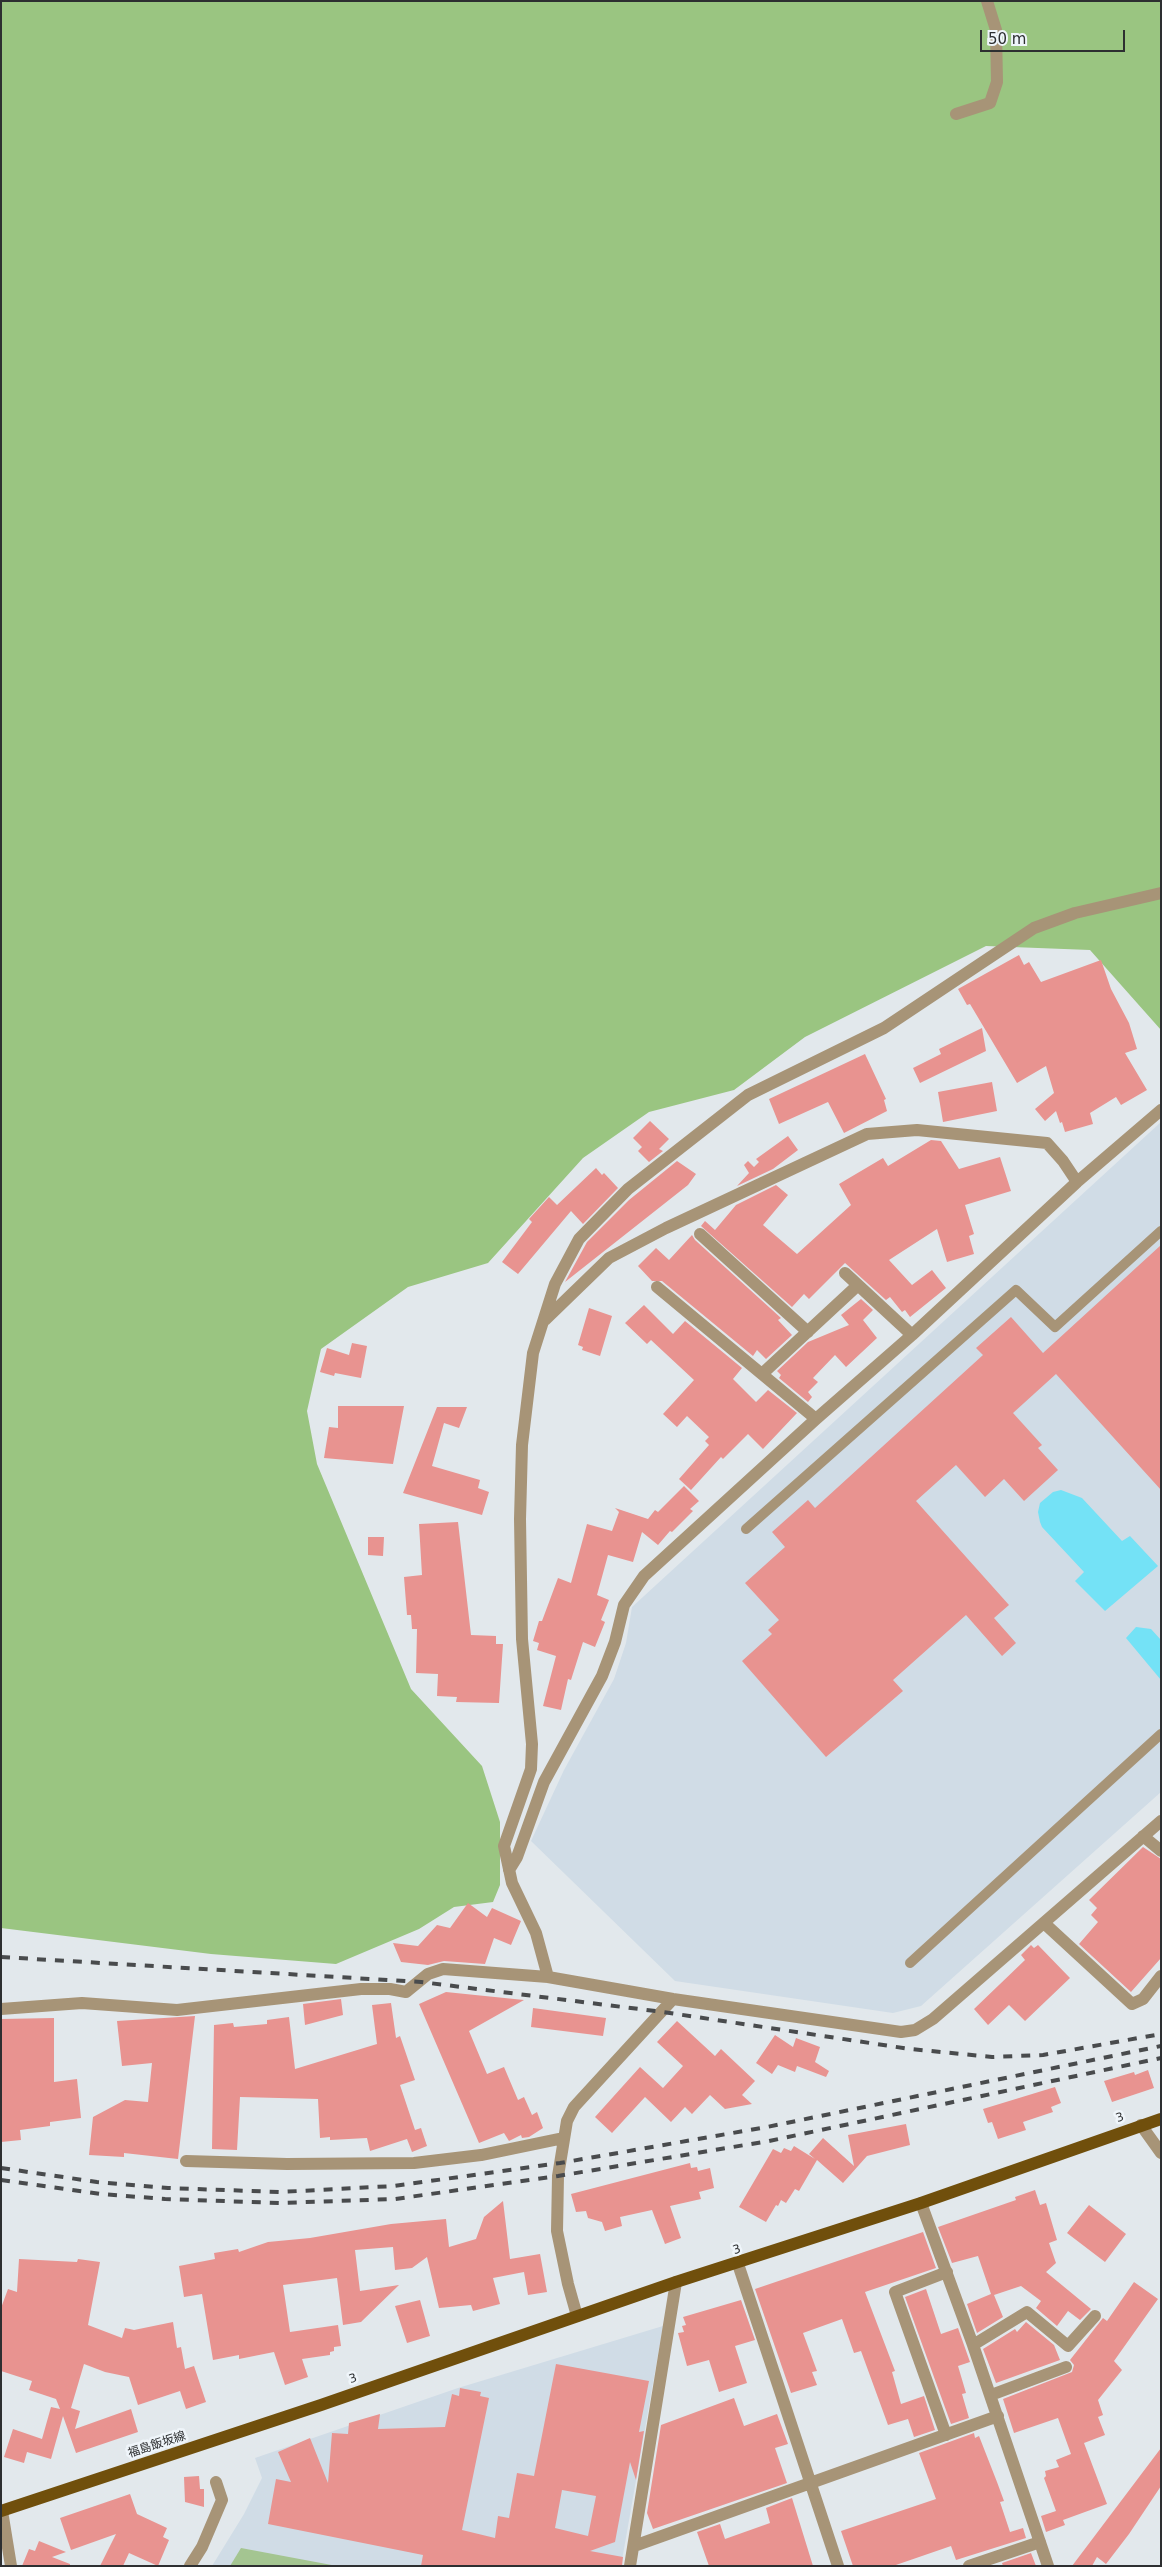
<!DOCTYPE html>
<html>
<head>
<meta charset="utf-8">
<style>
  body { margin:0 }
  #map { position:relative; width:1162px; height:2567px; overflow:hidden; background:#e2e8ec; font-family:"DejaVu Sans",sans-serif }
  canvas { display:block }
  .frame { position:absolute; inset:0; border:2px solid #2d2f31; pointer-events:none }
  .scale { position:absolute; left:980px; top:30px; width:145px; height:22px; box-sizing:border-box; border:2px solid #2d2f31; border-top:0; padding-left:6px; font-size:15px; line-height:18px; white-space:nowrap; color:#2d2f31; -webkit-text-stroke:4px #eff5fa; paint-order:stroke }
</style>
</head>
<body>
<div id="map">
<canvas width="1162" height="2567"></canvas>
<div class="frame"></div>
<div class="scale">50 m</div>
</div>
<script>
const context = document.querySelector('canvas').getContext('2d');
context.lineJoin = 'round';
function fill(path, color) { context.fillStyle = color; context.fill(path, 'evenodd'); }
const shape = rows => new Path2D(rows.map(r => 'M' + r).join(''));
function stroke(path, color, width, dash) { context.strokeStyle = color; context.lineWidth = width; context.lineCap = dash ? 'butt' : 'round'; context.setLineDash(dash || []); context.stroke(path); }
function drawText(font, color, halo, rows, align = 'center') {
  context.font = font + ' "DejaVu Sans","Noto Sans JP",sans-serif'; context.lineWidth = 5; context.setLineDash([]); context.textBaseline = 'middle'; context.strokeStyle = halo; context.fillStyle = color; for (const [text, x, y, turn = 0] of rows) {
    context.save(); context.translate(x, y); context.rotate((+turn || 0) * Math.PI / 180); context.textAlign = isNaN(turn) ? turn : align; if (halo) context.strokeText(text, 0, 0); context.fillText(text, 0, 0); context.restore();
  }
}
fill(shape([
  [1161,1122,1161,1792,921,2006,893,2013,675,1981,531,1841,564,1770,614,1679,626,1643,632,1607],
  [663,2326,621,2566,212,2566,244,2514,262,2478,255,2458,458,2388]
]), '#d0dce6');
fill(shape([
  [241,2548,337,2566,230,2566]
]), '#a4c591');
fill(shape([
  [1,1,1161,1,1161,1030,1090,950,986,946,805,1037,734,1090,649,1112,583,1158,488,1263,408,1287,321,1349,307,1411,317,1464,411,1689,482,1766,500,1822,500,1885,493,1902,454,1907,419,1929,336,1964,211,1954,1,1928]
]), '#9ac581');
fill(shape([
  [1061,1490,1082,1498,1122,1541,1130,1536,1158,1566,1105,1611,1075,1581,1084,1572,1042,1527,1040,1522,1038,1512,1040,1503,1053,1492],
  [1136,1627,1151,1629,1161,1640,1161,1680,1126,1638]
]), '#74e2f6');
fill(shape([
  [1019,955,1024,965,1029,962,1041,982,1101,960,1111,989,1129,1023,1137,1049,1125,1053,1147,1090,1121,1105,1116,1097,1090,1113,1093,1124,1065,1132,1062,1122,1060,1123,1056,1111,1045,1121,1035,1109,1054,1093,1046,1066,1017,1083,970,1004,967,1005,958,989],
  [982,1028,986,1051,920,1083,913,1068,941,1054,939,1049],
  [865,1054,886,1099,884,1100,887,1111,844,1133,828,1102,779,1124,769,1099],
  [992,1082,997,1111,943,1122,938,1092],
  [650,1121,669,1139,659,1149,663,1151,649,1162,638,1151,642,1147,633,1138],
  [788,1136,798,1150,773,1169,737,1186,749,1173,744,1165,748,1161,754,1167,759,1162,756,1159],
  [931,1140,941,1141,959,1169,1000,1157,1011,1191,965,1205,974,1234,969,1236,974,1254,947,1262,937,1229,889,1260,912,1285,932,1270,946,1288,910,1317,905,1310,902,1312,890,1297,886,1300,845,1263,809,1299,804,1294,792,1307,701,1226,705,1221,715,1230,736,1205,776,1185,788,1195,763,1225,797,1254,851,1205,839,1184,883,1158,888,1166],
  [677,1161,696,1174,688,1185,565,1282,587,1242,629,1200],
  [596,1168,602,1175,604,1173,618,1188,583,1224,571,1211,518,1274,502,1262,532,1222,529,1219,549,1197,557,1205],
  [692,1235,695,1240,781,1318,778,1320,792,1335,766,1359,757,1350,753,1356,662,1281,652,1281,638,1266,656,1248,669,1260],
  [1161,1245,1161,1490,1056,1374,1013,1413,1042,1445,1038,1448,1058,1470,1024,1501,1004,1479,985,1497,956,1465,916,1501,1009,1605,994,1618,1016,1643,1002,1656,966,1615,893,1680,903,1691,826,1757,742,1661,772,1634,768,1630,779,1620,745,1583,785,1547,772,1532,808,1500,815,1508,983,1355,976,1348,1011,1317,1043,1353],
  [861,1299,873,1310,863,1320,877,1338,846,1367,835,1355,813,1378,818,1382,808,1392,812,1397,808,1402,779,1378,781,1375,777,1371,808,1342,849,1325,841,1315],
  [644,1305,673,1334,685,1321,742,1368,733,1379,756,1402,768,1390,797,1413,763,1449,748,1434,723,1459,721,1457,691,1490,679,1479,709,1445,705,1441,709,1437,687,1416,677,1427,663,1414,694,1380,651,1340,647,1344,625,1323],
  [589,1308,612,1316,600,1356,582,1350,583,1347,578,1345],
  [352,1343,367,1346,361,1378,335,1373,334,1376,320,1372,327,1348,349,1355],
  [338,1406,404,1406,393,1464,324,1458,329,1427,338,1428],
  [437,1407,467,1407,459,1428,444,1423,432,1466,480,1480,478,1488,489,1492,482,1515,403,1493],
  [684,1486,699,1501,690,1509,693,1511,672,1532,670,1531,658,1545,642,1532,633,1562,608,1555,597,1595,609,1600,601,1620,605,1622,595,1647,583,1642,571,1680,568,1679,561,1710,543,1706,556,1656,537,1650,539,1643,533,1641,539,1621,542,1621,558,1578,571,1583,587,1524,612,1531,619,1512,615,1508,648,1519,655,1510,658,1512],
  [458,1522,471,1635,496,1636,496,1644,503,1644,499,1703,456,1702,457,1697,437,1696,438,1674,416,1673,417,1629,412,1629,411,1615,407,1615,404,1577,422,1575,419,1524],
  [368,1537,384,1537,383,1556,368,1555],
  [1143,1847,1161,1859,1161,1958,1131,1992,1079,1944,1098,1922,1091,1915,1097,1908,1089,1900],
  [468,1903,487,1917,492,1908,521,1921,511,1945,494,1938,485,1964,444,1961,428,1965,401,1962,393,1943,418,1946,437,1925,450,1928],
  [1031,1945,1034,1948,1038,1945,1070,1978,1025,2021,1009,2005,988,2025,974,2009,1025,1960,1021,1955],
  [446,1992,524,2000,469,2031,487,2074,504,2067,518,2100,524,2097,532,2115,537,2112,543,2128,529,2137,522,2138,521,2135,509,2141,504,2133,479,2143,419,2004],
  [341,1999,343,2015,305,2025,303,2004],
  [391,2003,396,2038,400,2036,415,2080,400,2085,415,2130,421,2128,427,2146,412,2152,407,2139,370,2151,367,2138,330,2140,330,2137,320,2138,318,2099,240,2097,237,2150,212,2149,214,2025,233,2023,234,2027,267,2024,267,2020,289,2017,295,2069,377,2044,372,2005],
  [533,2008,606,2018,603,2036,531,2027],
  [195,2016,178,2159,124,2153,124,2157,89,2155,93,2117,125,2100,148,2102,152,2063,122,2066,117,2021],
  [54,2018,54,2082,77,2079,81,2118,50,2122,50,2126,20,2130,21,2140,1,2142,1,2019],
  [677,2021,715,2056,721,2049,755,2081,742,2095,752,2104,725,2109,710,2095,692,2114,685,2107,671,2122,645,2097,612,2133,595,2117,640,2067,663,2088,683,2066,657,2042],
  [775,2035,793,2047,796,2038,820,2047,815,2062,829,2071,826,2077,797,2066,795,2072,778,2065,772,2074,756,2063],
  [1148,2070,1154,2088,1112,2102,1104,2081,1134,2072,1135,2075],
  [1055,2087,1061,2103,1051,2107,1053,2112,1023,2122,1026,2130,998,2139,992,2122,988,2123,983,2109],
  [906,2124,910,2145,867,2156,843,2183,817,2160,799,2191,795,2189,786,2203,781,2200,778,2206,776,2205,766,2222,739,2207,773,2149,781,2153,784,2148,791,2151,794,2146,815,2159,809,2154,823,2138,854,2166,848,2135],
  [690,2163,691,2168,697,2167,698,2171,710,2168,714,2188,699,2192,701,2199,670,2206,681,2238,665,2244,652,2210,620,2217,622,2226,605,2231,602,2222,588,2218,586,2211,576,2212,571,2194],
  [1035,2190,1040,2205,1046,2203,1057,2240,1049,2243,1056,2263,1046,2272,1091,2309,1080,2320,1068,2311,1057,2326,1036,2308,1041,2301,1021,2286,994,2295,1003,2317,977,2333,967,2304,991,2294,978,2256,952,2263,938,2227,1016,2200,1015,2197],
  [503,2201,510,2259,540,2254,547,2292,528,2295,524,2272,493,2278,500,2304,473,2311,471,2305,439,2308,427,2257,412,2268,395,2270,393,2247,355,2250,360,2291,399,2285,361,2322,343,2325,337,2278,283,2285,290,2332,338,2325,341,2346,334,2347,334,2351,330,2352,330,2355,302,2359,308,2377,285,2385,274,2352,239,2359,239,2355,213,2360,202,2294,184,2297,179,2266,215,2259,214,2253,238,2249,239,2252,268,2242,310,2238,391,2224,446,2219,449,2247,476,2239,484,2217],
  [1089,2205,1126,2234,1105,2262,1067,2233],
  [923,2232,936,2268,865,2292,895,2371,892,2372,901,2404,924,2396,935,2430,914,2437,908,2419,888,2425,861,2351,854,2353,842,2319,803,2333,817,2371,812,2372,817,2385,791,2393,755,2289],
  [19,2259,77,2262,78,2259,100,2262,88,2325,122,2338,125,2328,134,2330,173,2322,177,2348,181,2347,185,2369,194,2366,206,2402,186,2409,180,2391,138,2405,129,2377,105,2372,84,2364,71,2408,80,2411,75,2429,131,2409,138,2432,76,2453,63,2416,51,2459,27,2452,24,2463,4,2457,13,2429,42,2439,51,2407,60,2409,56,2399,29,2390,32,2381,1,2371,1,2308,8,2289,17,2292],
  [1134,2282,1158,2299,1114,2361,1122,2370,1098,2400,1103,2415,1098,2417,1105,2435,1084,2443,1107,2504,1063,2520,1065,2525,1046,2532,1041,2516,1056,2511,1044,2478,1046,2476,1045,2471,1059,2467,1056,2460,1071,2454,1058,2418,1014,2433,1003,2399,1072,2372,1074,2365,1070,2360,1103,2318,1107,2321],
  [926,2289,941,2334,958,2328,970,2362,958,2366,966,2393,962,2394,969,2418,951,2424,905,2297],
  [420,2300,430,2336,407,2343,395,2306],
  [741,2300,755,2340,735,2346,747,2383,719,2392,709,2360,687,2366,678,2333,684,2332,682,2326,686,2325,683,2317],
  [1026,2322,1054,2345,1060,2360,996,2383,983,2349,1015,2329,1017,2332],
  [556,2364,649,2381,639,2432,644,2431,636,2480,630,2462,615,2542,590,2551,623,2557,622,2566,421,2566,423,2555,268,2524,276,2479,291,2482,278,2452,310,2438,328,2483,332,2433,348,2434,349,2423,380,2414,378,2429,445,2427,452,2394,459,2396,460,2388,481,2392,480,2396,489,2398,462,2530,495,2538,498,2516,509,2518,517,2473,534,2476],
  [562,2490,596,2496,588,2536,555,2528],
  [734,2398,744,2426,777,2414,788,2444,775,2448,787,2483,653,2529,647,2513,661,2425],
  [974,2433,975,2438,979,2436,997,2482,1004,2501,1000,2502,1010,2532,1023,2528,1026,2538,956,2560,951,2546,893,2566,853,2566,841,2531,936,2499,919,2453],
  [1161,2448,1161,2486,1129,2534,1106,2564,1097,2557,1092,2566,1072,2566],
  [199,2476,200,2489,204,2489,204,2507,185,2502,184,2477],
  [130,2494,137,2514,167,2528,163,2537,169,2540,158,2566,129,2553,123,2566,100,2566,116,2534,71,2550,60,2518],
  [792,2498,813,2566,709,2566,697,2532,720,2524,725,2539,770,2523,766,2508],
  [39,2541,66,2552,52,2557,70,2564,70,2566,22,2566,29,2549,35,2551],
  [1031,2553,1036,2566,1003,2566,1002,2563]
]), '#e89390');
stroke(shape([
  [746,1529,1016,1290,1055,1327,1161,1231],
  [910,1963,1161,1734]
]), '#a79477', 10);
stroke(shape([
  [956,114,990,103,997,82,996,30,987,1],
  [700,1234,808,1332],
  [845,1273,912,1335],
  [657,1287,816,1419],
  [545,1320,609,1258,666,1228,867,1134,917,1130,1047,1143,1063,1161,1077,1182],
  [762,1374,858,1285],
  [1143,1836,1161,1851],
  [509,1870,517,1857,544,1782,602,1676,615,1642,624,1605,644,1576,816,1419,912,1335,1077,1182,1161,1110],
  [1044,1923,1132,2004,1143,1999,1161,1976],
  [548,1977,536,1933,512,1883,504,1846,531,1769,532,1744,522,1639,520,1519,522,1445,533,1353,555,1284,579,1239,628,1189,748,1095,884,1028,1034,928,1075,913,1161,893],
  [1,2009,82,2003,177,2010,361,1989,390,1989,406,1992,428,1974,443,1969,548,1977,673,1999,901,2032,915,2030,933,2019,1161,1821],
  [1141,2125,1161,2153],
  [186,2161,287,2164,414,2163,481,2155,563,2138],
  [921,2203,973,2345,1048,2566],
  [738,2264,838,2566],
  [577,2316,568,2284,557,2231,558,2176,567,2121,574,2107,673,1999],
  [973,2345,1027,2312,1068,2346,1095,2316],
  [991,2395,1066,2367],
  [946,2435,895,2292,947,2272],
  [2,2511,11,2566],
  [634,2546,998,2416],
  [190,2566,202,2547,222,2500,216,2482],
  [630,2566,676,2282],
  [969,2566,1040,2542]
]), '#a79477', 12);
stroke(shape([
  [1,2511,321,2405,676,2282,921,2203,1161,2119]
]), '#704f0c', 12);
stroke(shape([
  [1,1957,421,1982,663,2012,910,2049,992,2057,1043,2055,1161,2034],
  [1,2168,97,2182,168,2188,280,2192,394,2186,560,2163,767,2127,1161,2046],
  [1,2180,101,2194,165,2199,279,2203,395,2199,558,2176,769,2141,1161,2058]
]), '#494b4d', 4, [9, 9]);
drawText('12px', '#2d2f31', '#eff5fa', [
  ["3",1120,2118,-20],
  ["3",737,2250,-18],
  ["3",353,2379,-19],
  ["福島飯坂線",157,2445,-18]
]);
</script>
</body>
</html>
